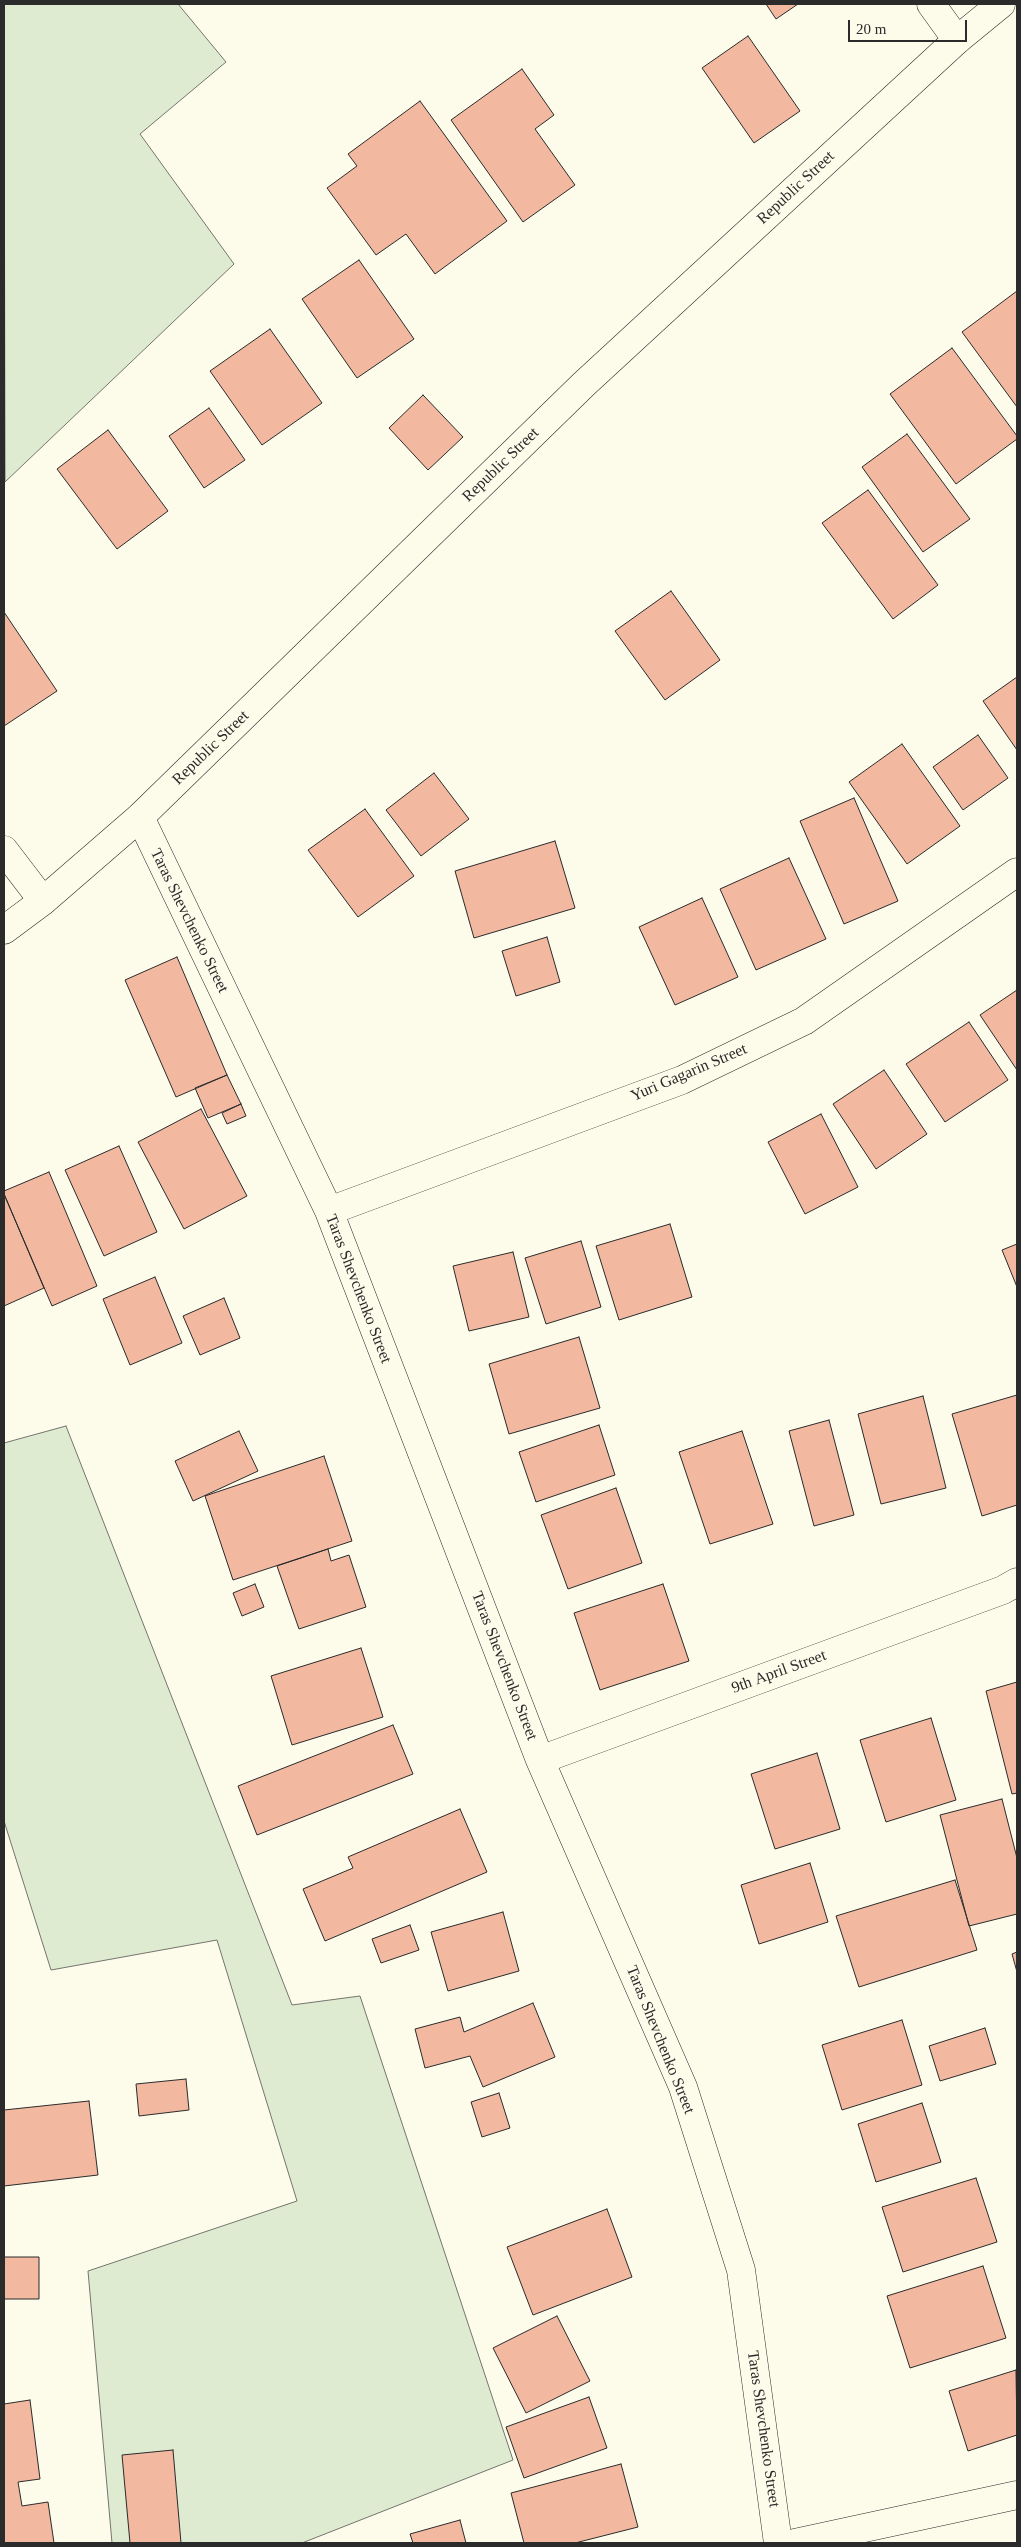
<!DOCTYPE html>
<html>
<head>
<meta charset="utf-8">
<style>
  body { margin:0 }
  #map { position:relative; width:1021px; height:2547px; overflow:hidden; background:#fdfbea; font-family:Georgia,serif }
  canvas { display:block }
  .frame { position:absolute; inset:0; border:5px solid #2b2b2b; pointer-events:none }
  .scale { position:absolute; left:848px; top:20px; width:119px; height:22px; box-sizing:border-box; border:2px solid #2b2b2b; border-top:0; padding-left:6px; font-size:15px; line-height:18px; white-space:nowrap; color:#2b2b2b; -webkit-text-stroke:4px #fdfbea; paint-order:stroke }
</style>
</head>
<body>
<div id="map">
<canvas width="1021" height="2547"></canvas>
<div class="frame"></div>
<div class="scale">20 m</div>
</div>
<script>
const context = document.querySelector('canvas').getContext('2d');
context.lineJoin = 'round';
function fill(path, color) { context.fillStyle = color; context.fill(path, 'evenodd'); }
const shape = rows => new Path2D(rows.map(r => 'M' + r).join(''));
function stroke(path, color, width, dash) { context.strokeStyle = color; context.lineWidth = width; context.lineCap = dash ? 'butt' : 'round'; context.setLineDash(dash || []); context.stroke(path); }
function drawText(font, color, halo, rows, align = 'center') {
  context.font = font + ' Georgia,serif'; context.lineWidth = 4; context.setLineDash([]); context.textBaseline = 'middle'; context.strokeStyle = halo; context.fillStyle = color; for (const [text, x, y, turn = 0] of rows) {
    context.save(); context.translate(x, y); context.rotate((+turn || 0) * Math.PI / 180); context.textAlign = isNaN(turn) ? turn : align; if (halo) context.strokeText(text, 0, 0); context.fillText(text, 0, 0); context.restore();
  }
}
const green = shape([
  [4,4,178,4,226,62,140,134,234,264,5,482,4,4],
  [66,1426,292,2005,360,1996,513,2460,302,2543,112,2543,88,2271,297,2201,217,1940,51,1970,4,1821,4,1443,66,1426]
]);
fill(green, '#deebd1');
stroke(green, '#74746e', 1);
const building = shape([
  [766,4,798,4,776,19,766,4],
  [748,36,800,111,754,143,702,68,748,36],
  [522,69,554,115,535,129,575,185,523,222,451,120,522,69],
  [420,101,507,221,435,274,406,234,376,255,327,188,357,166,348,154,420,101],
  [359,260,414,339,357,378,302,299,359,260],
  [1017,291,1017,407,962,332,1017,291],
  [270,329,322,403,262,445,210,371,270,329],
  [952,348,1017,436,1017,439,956,484,890,394,952,348],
  [423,395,463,437,428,470,389,428,423,395],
  [209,408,245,460,204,488,169,436,209,408],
  [108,430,168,511,117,549,57,469,108,430],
  [907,434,970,519,923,552,862,467,907,434],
  [868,490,938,585,893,619,822,523,868,490],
  [671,591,720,660,665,700,615,631,671,591],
  [4,612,57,691,4,726,4,612],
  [1017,677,1017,750,983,701,1017,677],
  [978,735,1008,778,963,810,933,767,978,735],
  [902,744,960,826,907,864,849,782,902,744],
  [434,773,469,819,421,856,386,810,434,773],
  [854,798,898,901,844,924,800,821,854,798],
  [365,809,414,876,358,917,308,850,365,809],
  [555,841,575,908,474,938,455,871,555,841],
  [789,858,826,939,756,970,720,889,789,858],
  [702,898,738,977,675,1005,639,927,702,898],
  [547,937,560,982,516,996,502,951,547,937],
  [177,957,227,1075,176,1097,125,980,177,957],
  [1017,990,1017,1070,980,1015,1017,990],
  [969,1022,1008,1080,945,1122,906,1064,969,1022],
  [884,1070,927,1134,876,1169,833,1104,884,1070],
  [227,1075,241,1104,208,1118,195,1088,227,1075],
  [241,1104,246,1116,227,1124,222,1113,241,1104],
  [201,1109,247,1196,184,1229,138,1142,201,1109],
  [821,1114,858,1187,805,1214,768,1142,821,1114],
  [119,1146,157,1232,104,1256,65,1170,119,1146],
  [49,1172,97,1286,52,1306,4,1194,4,1191,49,1172],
  [4,1194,44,1288,4,1306,4,1194],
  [670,1224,692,1297,619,1320,596,1246,670,1224],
  [581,1241,601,1307,546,1324,525,1258,581,1241],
  [1017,1244,1017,1287,1002,1250,1017,1244],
  [513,1252,529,1317,469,1331,453,1266,513,1252],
  [155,1277,182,1343,130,1365,103,1299,155,1277],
  [224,1298,240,1338,200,1355,183,1316,224,1298],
  [579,1337,600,1408,509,1434,489,1364,579,1337],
  [1017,1395,1017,1505,982,1516,952,1414,1017,1395],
  [923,1396,946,1488,881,1504,858,1414,923,1396],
  [829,1420,854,1515,814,1526,789,1431,829,1420],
  [599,1425,615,1475,536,1502,519,1452,599,1425],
  [239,1431,258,1471,193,1501,175,1461,239,1431],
  [742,1431,773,1524,710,1544,679,1452,742,1431],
  [324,1456,352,1541,233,1580,205,1496,324,1456],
  [616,1488,642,1563,568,1589,541,1515,616,1488],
  [328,1549,331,1561,349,1555,366,1607,299,1629,277,1566,328,1549],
  [255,1584,264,1607,242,1616,233,1593,255,1584],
  [663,1584,689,1661,600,1690,574,1613,663,1584],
  [361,1648,383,1717,292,1745,271,1676,361,1648],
  [1017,1682,1017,1793,1012,1794,986,1691,1017,1682],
  [931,1718,956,1800,886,1822,860,1740,931,1718],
  [393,1725,413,1774,257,1835,238,1786,393,1725],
  [817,1753,840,1829,775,1849,751,1774,817,1753],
  [1002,1799,1017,1858,1017,1914,969,1926,940,1815,1002,1799],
  [460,1809,487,1872,325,1941,303,1889,353,1868,348,1857,460,1809],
  [810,1863,828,1922,759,1944,741,1885,810,1863],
  [955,1880,977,1950,859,1987,836,1916,955,1880],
  [503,1912,519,1971,448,1991,431,1932,503,1912],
  [410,1925,419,1950,381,1963,372,1939,410,1925],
  [1017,1952,1017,1972,1012,1954,1017,1952],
  [533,2003,555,2057,483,2087,470,2056,425,2068,415,2029,460,2017,464,2032,533,2003],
  [902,2020,922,2085,842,2110,822,2045,902,2020],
  [985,2028,996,2064,940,2081,929,2046,985,2028],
  [186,2079,189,2110,139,2116,136,2084,186,2079],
  [499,2093,510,2128,482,2137,471,2102,499,2093],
  [89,2101,98,2175,4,2186,4,2110,89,2101],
  [922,2103,941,2162,876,2182,858,2124,922,2103],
  [976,2178,997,2242,903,2272,882,2207,976,2178],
  [607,2209,632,2277,533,2315,507,2247,607,2209],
  [4,2257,39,2257,39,2299,4,2299,4,2257],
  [983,2266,1006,2338,910,2368,887,2296,983,2266],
  [557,2316,590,2381,526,2413,493,2348,557,2316],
  [1016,2370,1017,2435,968,2451,949,2391,1016,2370],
  [589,2397,607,2448,524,2478,506,2427,589,2397],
  [30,2400,40,2479,18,2482,22,2506,48,2502,54,2543,4,2543,4,2404,30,2400],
  [173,2450,181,2543,130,2543,122,2455,173,2450],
  [621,2464,638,2527,575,2543,524,2543,511,2493,621,2464],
  [460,2520,466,2543,413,2543,410,2534,460,2520]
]);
fill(building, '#f2b8a0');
stroke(building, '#2b2b2b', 1);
const minor = shape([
  [931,4,957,40],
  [140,817,329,1211,540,1760,683,2087,741,2270,778,2543],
  [4,850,43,901],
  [329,1211,682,1080,804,1021,1017,872],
  [540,1760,1003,1590,1017,1582],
  [795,2543,1017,2495]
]);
const major = shape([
  [4,930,43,901,140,817,584,384,957,40,1001,4]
]);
stroke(minor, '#2b2b2b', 29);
stroke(major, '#2b2b2b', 29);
stroke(minor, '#fdfbea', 28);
stroke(major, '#fdfbea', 28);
drawText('16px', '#2b2b2b', '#fdfbea', [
  ["Republic Street",796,188,-43],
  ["Republic Street",501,465,-44],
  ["Republic Street",211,748,-44],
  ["Taras Shevchenko Street",189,921,64],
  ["Yuri Gagarin Street",689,1073,-23],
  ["Taras Shevchenko Street",358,1289,69],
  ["Taras Shevchenko Street",504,1666,69],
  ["9th April Street",779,1672,-20],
  ["Taras Shevchenko Street",660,2040,68],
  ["Taras Shevchenko Street",763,2429,82]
]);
</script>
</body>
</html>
